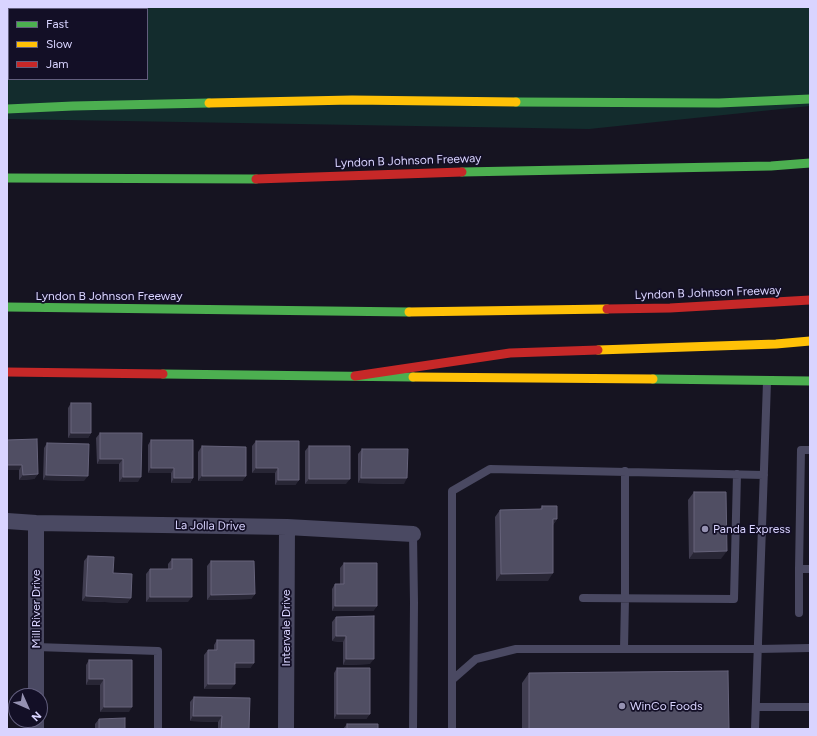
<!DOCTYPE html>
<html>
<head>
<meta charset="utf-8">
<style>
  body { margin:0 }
  #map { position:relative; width:817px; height:736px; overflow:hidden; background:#161421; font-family:Figtree,sans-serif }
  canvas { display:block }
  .frame { position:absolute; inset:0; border:8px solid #d9d4ff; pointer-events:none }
  .legend { position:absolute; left:8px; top:8px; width:140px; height:72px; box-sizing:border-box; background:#130f26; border:1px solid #625e7d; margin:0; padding:5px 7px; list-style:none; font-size:12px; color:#d9d4ff }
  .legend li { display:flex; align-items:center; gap:8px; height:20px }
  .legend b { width:20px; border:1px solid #625e7d }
  .north { position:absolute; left:8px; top:688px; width:40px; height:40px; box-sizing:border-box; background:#130f26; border:1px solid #625e7d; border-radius:50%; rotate:135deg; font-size:11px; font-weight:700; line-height:16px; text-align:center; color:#d9d4ff }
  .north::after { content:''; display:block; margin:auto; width:14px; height:18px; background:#9591b1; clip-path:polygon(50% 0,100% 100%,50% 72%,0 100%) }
</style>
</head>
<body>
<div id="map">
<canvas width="817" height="736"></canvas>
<div class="frame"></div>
<ul class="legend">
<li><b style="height:5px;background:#4caf50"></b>Fast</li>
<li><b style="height:5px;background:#ffc107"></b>Slow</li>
<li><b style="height:5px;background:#c62828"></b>Jam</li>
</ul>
<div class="north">N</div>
</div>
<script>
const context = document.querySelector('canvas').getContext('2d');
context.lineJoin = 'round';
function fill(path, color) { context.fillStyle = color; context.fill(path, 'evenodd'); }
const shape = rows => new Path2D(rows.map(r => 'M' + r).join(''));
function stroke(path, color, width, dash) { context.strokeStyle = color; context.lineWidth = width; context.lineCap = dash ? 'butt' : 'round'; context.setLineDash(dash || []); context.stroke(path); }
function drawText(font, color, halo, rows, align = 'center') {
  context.font = font + ' Figtree,sans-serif'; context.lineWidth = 3.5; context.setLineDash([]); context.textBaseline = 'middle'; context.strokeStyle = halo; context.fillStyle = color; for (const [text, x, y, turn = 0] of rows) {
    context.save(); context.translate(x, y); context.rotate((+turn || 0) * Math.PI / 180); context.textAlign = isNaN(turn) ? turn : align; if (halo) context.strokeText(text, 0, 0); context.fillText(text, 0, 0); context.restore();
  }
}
fill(shape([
  [7,7,810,7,810,106,589,129,7,119],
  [9,9,147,9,147,79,9,79]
]), '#132c2d');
stroke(shape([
  [810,450,801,450,799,569,810,569],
  [413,534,414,603,413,729],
  [799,569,799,613],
  [583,598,734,599,737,474],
  [36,647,158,651,158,729],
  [624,649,625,599,625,471],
  [452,680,452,491,490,469,764,475],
  [756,707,810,707],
  [452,729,452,680,476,659,516,649,758,649,810,648],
  [755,729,767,382]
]), '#4a4962', 8);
stroke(shape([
  [7,521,36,523,287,527,413,534],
  [36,523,36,696],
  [36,720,36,729],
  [286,729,287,527]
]), '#4a4962', 16);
stroke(shape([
  [516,102,719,103,810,99],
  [7,109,73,106,209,103],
  [462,172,771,166,810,163],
  [7,178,256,179],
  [7,307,409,312],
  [163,374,413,377],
  [653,379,810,381]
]), '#4caf50', 9);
stroke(shape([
  [209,103,352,100,516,102],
  [409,312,607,309],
  [598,350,776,344,810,341],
  [413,377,653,379]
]), '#ffc107', 9);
stroke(shape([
  [256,179,462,172],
  [607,309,670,308,810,300],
  [7,372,163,374],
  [355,376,510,353,598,350]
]), '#c62828', 9);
fill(shape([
  [71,403,91,433,88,438,68,438,68,408],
  [100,433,142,433,138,482,119,482,119,464,97,464,96,438],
  [7,440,38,474,34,479,19,480,19,470],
  [151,440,193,478,190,483,171,483,171,473,148,473,148,445],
  [256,441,299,480,295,485,275,485,275,473,252,473,252,446],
  [47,443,84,481,43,480,44,448],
  [202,446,246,476,242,481,198,481,198,452],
  [309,446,346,484,305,484,305,451],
  [362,449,404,484,358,483,358,454],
  [694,492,721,559,689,559,688,500],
  [542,506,557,519,553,525,548,581,496,581,495,517,500,510,540,509],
  [88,556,113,573,131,598,127,603,82,601,84,561],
  [172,559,188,602,146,602,146,574,150,569,168,569,168,564],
  [211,561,255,594,251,599,207,600,207,566],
  [344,563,377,606,373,611,332,611,332,589,335,584,340,584,340,568],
  [336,617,370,664,343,665,343,642,332,641,332,622],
  [217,640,254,663,250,668,235,668,231,689,204,689,204,655,208,650,214,650,214,645],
  [89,660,129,712,100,712,100,685,86,685,86,665],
  [337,668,370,714,366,719,334,719,334,673],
  [529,673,729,729,522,729,522,683],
  [194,697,249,729,218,729,218,722,190,721,190,702],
  [99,719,125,729,95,729,95,724],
  [347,724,378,729,343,729]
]), '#403d50');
fill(shape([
  [71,433,91,433,88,438,68,438],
  [100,459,123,459,119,464,97,464],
  [7,465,22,465,19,470,7,470],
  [151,468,174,468,171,473,148,473],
  [256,468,278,468,275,473,252,473],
  [38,474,34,479,19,480,23,475],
  [46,475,88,476,84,481,43,480],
  [202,476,246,476,242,481,198,481],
  [123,477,141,477,138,482,119,482],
  [174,478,193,478,190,483,171,483],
  [361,478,407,478,404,484,358,483],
  [309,479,350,479,346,484,305,484],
  [278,480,299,480,295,485,275,485],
  [553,519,557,519,552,526],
  [727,551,721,559,689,559,694,552],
  [553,573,548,581,496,581,501,574],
  [255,594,251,599,207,600,211,595],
  [86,596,131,598,127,603,82,601],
  [150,597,192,597,188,602,146,602],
  [335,606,377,606,373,611,332,611],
  [336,636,346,636,343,642,332,641],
  [346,659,374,659,370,664,343,665],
  [235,663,254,663,250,668,232,668],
  [89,679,104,679,100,685,86,685],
  [208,684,235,684,231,689,204,689],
  [104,707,132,707,129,712,100,712],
  [337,714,370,714,366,719,334,719],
  [193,716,222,716,218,722,190,721]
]), '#282635');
const building = shape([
  [71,403,91,403,91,433,71,433,71,403],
  [100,433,142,433,141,477,123,477,123,459,100,459,100,433],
  [37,439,38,474,23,475,22,465,7,465,7,440,37,439],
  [151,440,193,440,193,478,174,478,174,468,151,468,151,440],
  [256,441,299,441,299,480,278,480,278,468,256,468,256,441],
  [47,443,89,444,88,476,46,475,47,443],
  [202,446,246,447,246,476,202,476,202,446],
  [309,446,350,446,350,479,309,479,309,446],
  [362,449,408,449,407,478,361,478,362,449],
  [694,492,726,492,727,551,694,552,694,492],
  [542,506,557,506,557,519,553,519,553,573,501,574,500,510,542,509,542,506],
  [88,556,114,557,113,573,132,574,131,598,86,596,88,556],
  [172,559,192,559,192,597,150,597,150,569,172,569,172,559],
  [211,561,254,561,255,594,211,595,211,561],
  [344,563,377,563,377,606,335,606,335,584,344,584,344,563],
  [374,616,374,659,346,659,346,636,336,636,336,617,374,616],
  [217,640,254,640,254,663,235,663,235,684,208,684,208,650,217,650,217,640],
  [89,660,132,660,132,707,104,707,104,679,89,679,89,660],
  [337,668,370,668,370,714,337,714,337,668],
  [728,671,729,729,529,729,529,673,728,671],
  [194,697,250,698,249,729,221,729,222,716,193,716,194,697],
  [125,718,125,729,99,729,99,719,125,718],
  [347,724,378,724,378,729,347,729,347,724]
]);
fill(building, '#504e63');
stroke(building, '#66637b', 1);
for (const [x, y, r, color] of [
  [705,529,4,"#9591b1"],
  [622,706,4,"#9591b1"]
]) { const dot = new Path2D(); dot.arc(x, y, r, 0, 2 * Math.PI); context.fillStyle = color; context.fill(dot); stroke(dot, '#130f26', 1.5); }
drawText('12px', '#d9d4ff', '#130f26', [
  ["Lyndon B Johnson Freeway",408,161,-2],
  ["Lyndon B Johnson Freeway",708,293,-2],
  ["Lyndon B Johnson Freeway",109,296],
  ["La Jolla Drive",210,526,1],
  ["Mill River Drive",36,609,-90],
  ["Intervale Drive",286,628,-90]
]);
drawText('12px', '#d9d4ff', '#130f26', [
  ["Panda Express",713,529],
  ["WinCo Foods",630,706]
], 'left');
</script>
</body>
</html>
